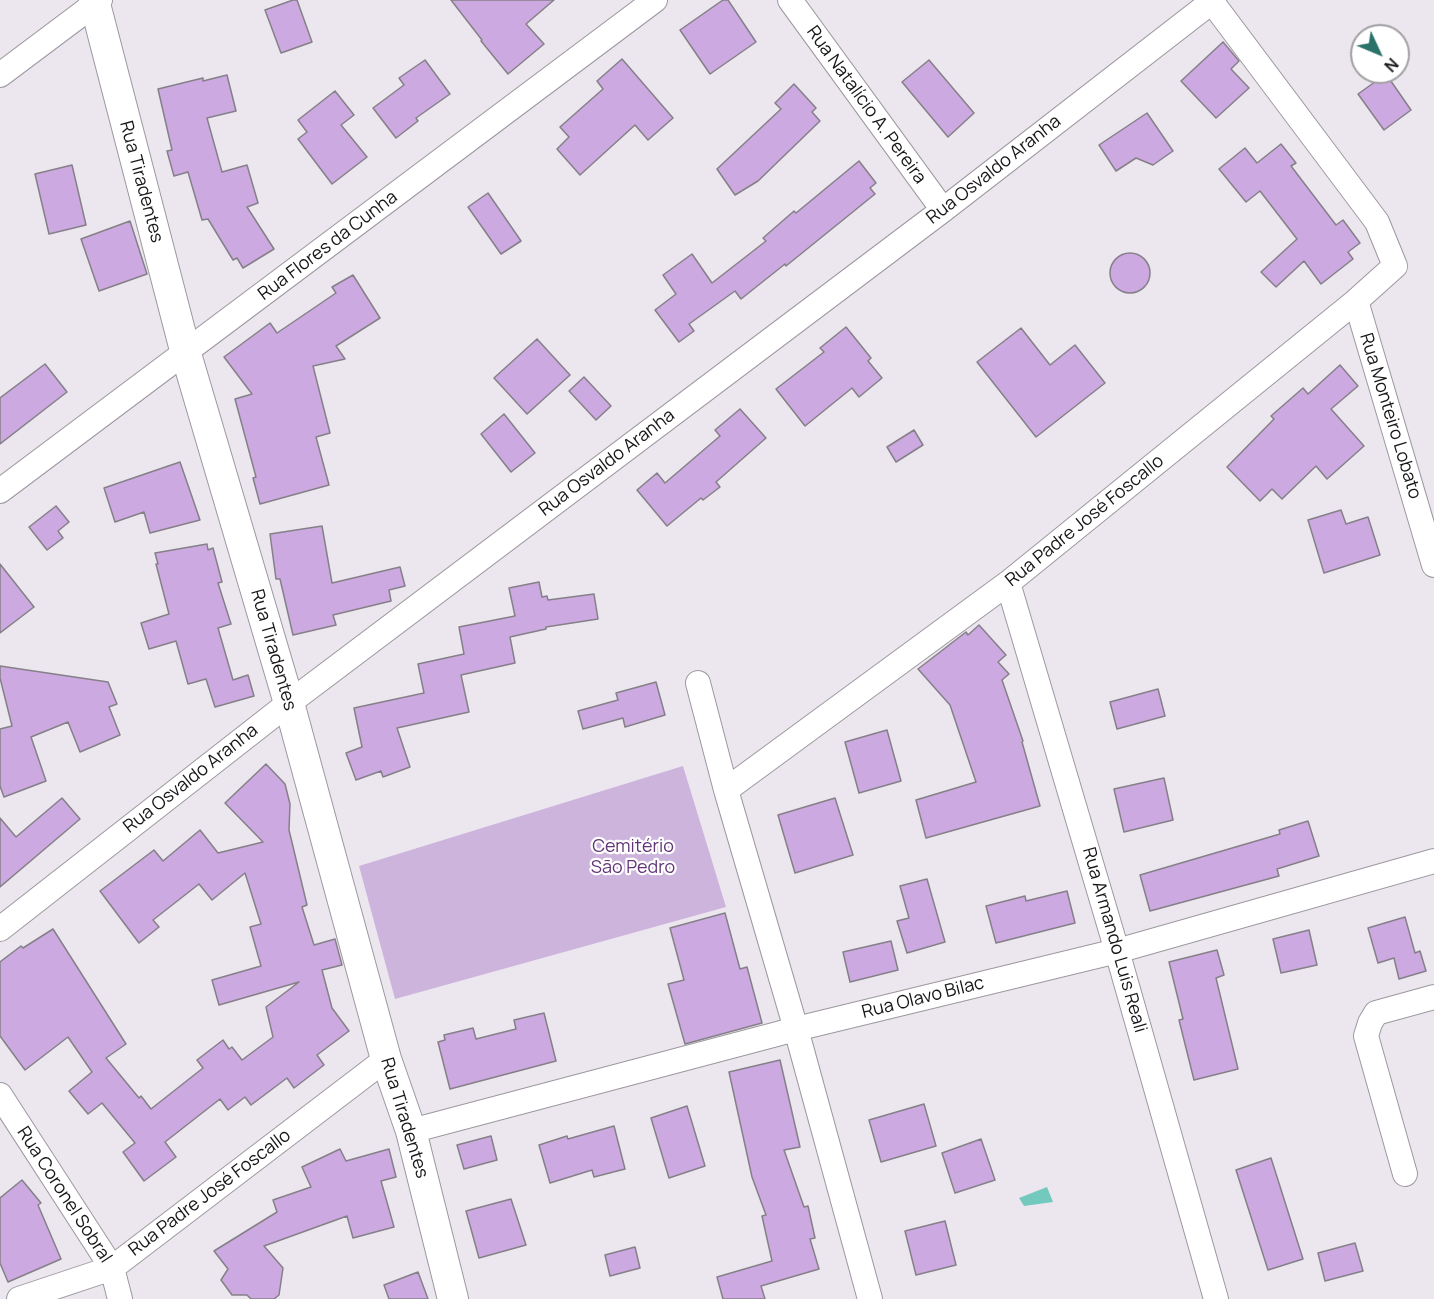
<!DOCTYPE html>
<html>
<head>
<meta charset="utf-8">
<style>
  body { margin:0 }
  #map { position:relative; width:1434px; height:1299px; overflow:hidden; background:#ece6ef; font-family:Manrope,sans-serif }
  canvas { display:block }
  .north { position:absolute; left:1350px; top:24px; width:60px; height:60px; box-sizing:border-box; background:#fff; border:2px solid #a2a1a3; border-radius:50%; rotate:134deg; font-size:16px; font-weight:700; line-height:24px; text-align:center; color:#171518 }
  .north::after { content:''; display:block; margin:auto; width:21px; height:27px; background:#2b726a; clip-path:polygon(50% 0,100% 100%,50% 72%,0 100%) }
</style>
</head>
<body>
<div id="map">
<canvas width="1434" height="1299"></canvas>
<div class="north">N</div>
</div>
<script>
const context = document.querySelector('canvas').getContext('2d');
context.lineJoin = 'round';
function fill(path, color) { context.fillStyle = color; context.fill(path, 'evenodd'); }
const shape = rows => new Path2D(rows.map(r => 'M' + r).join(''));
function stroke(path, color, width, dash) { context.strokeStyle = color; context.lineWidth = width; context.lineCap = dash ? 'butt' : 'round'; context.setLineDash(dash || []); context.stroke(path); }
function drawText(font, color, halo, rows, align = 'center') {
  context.font = font + ' Manrope,sans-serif'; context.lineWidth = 4.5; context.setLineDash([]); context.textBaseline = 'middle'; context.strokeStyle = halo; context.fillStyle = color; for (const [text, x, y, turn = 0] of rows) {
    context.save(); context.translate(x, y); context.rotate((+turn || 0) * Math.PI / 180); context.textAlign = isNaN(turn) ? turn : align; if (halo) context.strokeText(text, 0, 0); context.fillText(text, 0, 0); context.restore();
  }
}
fill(shape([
  [683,766,726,907,395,999,359,866]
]), '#cdb4dc');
fill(shape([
  [1047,1187,1053,1202,1024,1206,1019,1198]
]), '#73c9bd');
const building = shape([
  [293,0,297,0,312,42,281,53,265,10,293,0],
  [451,0,554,0,526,24,544,44,508,74,481,41,482,40,451,0],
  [723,0,728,0,756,42,710,74,680,30,723,0],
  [1223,42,1239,61,1231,69,1249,88,1216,118,1181,81,1223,42],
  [622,59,673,118,648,140,635,125,580,175,557,149,569,137,560,127,603,89,597,81,622,59],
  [425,60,450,94,416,118,418,121,396,138,373,108,404,85,399,78,425,60],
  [929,60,974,113,948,137,902,82,929,60],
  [1386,74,1411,110,1384,130,1358,94,1386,74],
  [227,75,236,111,207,118,222,172,247,165,258,203,247,207,274,249,243,268,237,258,233,260,208,219,202,220,188,172,174,176,167,151,172,150,158,89,203,78,203,81,227,75],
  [794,84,816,108,812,112,820,121,758,181,735,195,717,169,781,109,775,103,794,84],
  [335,91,354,115,341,125,367,157,332,184,298,139,307,132,298,120,335,91],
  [1147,113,1173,151,1153,165,1136,158,1116,171,1099,145,1147,113],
  [1281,144,1296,163,1291,166,1336,225,1343,220,1360,243,1348,252,1353,259,1321,284,1304,261,1276,287,1261,272,1297,239,1260,191,1246,202,1219,169,1245,148,1257,163,1281,144],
  [859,161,876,183,870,188,875,194,786,266,785,264,741,299,735,291,689,324,694,331,679,342,655,310,676,294,663,275,692,254,712,283,766,241,763,238,794,211,796,213,859,161],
  [72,165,86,225,49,234,35,174,72,165],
  [488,193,521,241,501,254,468,207,488,193],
  [130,221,147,274,99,291,81,239,130,221],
  '1110 273a20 20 0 1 1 40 0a20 20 0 1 1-40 0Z',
  [353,275,380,318,336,346,345,359,313,366,330,433,316,437,329,485,260,504,253,478,256,477,235,399,252,394,224,357,270,323,277,333,336,293,332,287,353,275],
  [846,327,871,358,868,361,882,378,859,397,852,388,805,426,776,389,824,352,820,348,846,327],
  [1021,328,1050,365,1075,345,1105,383,1036,437,977,362,1021,328],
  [537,339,570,375,527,414,494,378,537,339],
  [45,364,67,392,0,444,0,398,45,364],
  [1340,365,1358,386,1331,409,1364,446,1327,479,1316,466,1282,499,1272,489,1260,501,1227,467,1274,419,1271,416,1303,388,1308,394,1340,365],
  [584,377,611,406,596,420,569,391,584,377],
  [740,409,766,438,716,482,720,487,703,500,701,498,667,526,637,490,657,473,665,483,720,436,715,430,740,409],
  [504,414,535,453,511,472,481,434,504,414],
  [914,430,923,445,896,462,887,447,914,430],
  [180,462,200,520,150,533,144,512,115,522,104,488,180,462],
  [56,506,69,522,58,531,63,538,47,550,29,527,56,506],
  [1341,510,1346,524,1368,517,1380,555,1324,573,1308,520,1341,510],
  [322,526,332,583,400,567,405,586,389,590,391,601,333,615,336,625,293,635,280,579,276,579,270,534,322,526],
  [207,544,208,550,213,548,222,582,218,583,231,624,218,628,233,680,248,675,254,696,215,707,206,679,188,684,176,641,149,649,141,623,169,614,156,564,158,564,155,553,207,544],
  [0,564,34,607,0,633,0,564],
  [539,582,542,597,547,596,548,600,594,594,598,619,546,627,546,629,510,637,515,663,461,675,469,712,397,728,410,767,383,777,381,771,356,780,346,753,362,747,354,708,424,693,418,664,464,654,459,627,515,616,509,588,539,582],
  [979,625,1006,655,998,662,1009,674,1002,680,1023,741,1022,742,1040,806,926,838,916,800,976,782,950,705,918,669,966,632,968,635,979,625],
  [0,666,108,682,117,704,109,707,120,735,80,752,68,722,31,737,46,781,4,797,0,786,0,729,12,726,0,678,0,666],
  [656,682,665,715,625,727,623,718,583,729,578,711,618,700,616,693,656,682],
  [1158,689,1165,716,1117,729,1110,702,1158,689],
  [887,730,901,781,859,793,845,742,887,730],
  [266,764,285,784,290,804,289,830,307,905,302,907,314,945,335,939,342,965,322,970,332,1008,349,1031,317,1055,324,1065,294,1088,287,1078,251,1105,245,1097,228,1110,220,1099,165,1142,176,1157,144,1181,123,1152,135,1143,102,1103,88,1114,69,1091,92,1072,68,1037,25,1070,0,1036,0,962,21,946,23,948,53,929,126,1044,106,1058,139,1098,141,1096,151,1109,203,1068,197,1060,223,1040,229,1049,232,1047,242,1060,273,1037,266,1007,299,982,219,1005,212,980,261,966,250,927,261,924,245,873,212,900,199,884,153,920,159,927,139,943,100,891,154,850,163,861,200,830,218,853,263,842,225,803,266,764],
  [1164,778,1173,820,1124,832,1114,789,1164,778],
  [62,798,80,819,0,887,0,818,16,837,62,798],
  [835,798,853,855,795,873,778,815,835,798],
  [1308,821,1319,856,1277,869,1279,876,1150,911,1140,875,1280,834,1279,830,1308,821],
  [927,879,945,942,907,953,897,921,909,918,900,886,927,879],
  [1067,891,1075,923,996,943,986,906,1025,896,1026,901,1067,891],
  [725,913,740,969,747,967,762,1023,685,1044,668,984,684,980,670,928,725,913],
  [1405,917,1415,953,1420,951,1426,971,1399,979,1394,958,1378,963,1368,928,1405,917],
  [1309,930,1317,965,1281,973,1273,939,1309,930],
  [891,941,898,970,850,982,843,952,891,941],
  [1217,950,1224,975,1216,978,1238,1069,1194,1080,1179,1020,1183,1019,1169,962,1217,950],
  [544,1013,556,1061,450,1089,438,1042,445,1040,444,1035,473,1028,476,1039,516,1029,514,1020,544,1013],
  [780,1060,800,1147,784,1150,804,1207,808,1206,815,1238,810,1239,819,1269,761,1286,765,1299,723,1299,717,1277,772,1261,762,1216,766,1215,752,1177,729,1072,780,1060],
  [924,1104,936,1146,881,1162,869,1120,924,1104],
  [687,1106,705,1166,669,1178,651,1118,687,1106],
  [614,1126,625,1169,594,1177,592,1170,550,1183,539,1145,567,1136,568,1139,614,1126],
  [491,1136,497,1160,464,1169,457,1145,491,1136],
  [981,1139,995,1180,955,1193,942,1153,981,1139],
  [340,1149,346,1161,389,1149,396,1177,381,1181,394,1227,353,1238,347,1216,264,1246,283,1268,279,1295,274,1299,251,1299,247,1295,232,1295,221,1280,228,1269,214,1251,277,1212,273,1200,311,1187,302,1167,340,1149],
  [1271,1158,1303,1259,1268,1270,1236,1170,1271,1158],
  [22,1180,41,1203,38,1205,61,1259,8,1282,0,1263,0,1198,22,1180],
  [511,1199,526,1245,479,1258,466,1211,511,1199],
  [945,1221,956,1265,916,1275,905,1231,945,1221],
  [1355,1243,1363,1271,1325,1281,1318,1253,1355,1243],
  [635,1247,640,1268,610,1276,605,1255,635,1247],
  [418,1272,428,1299,389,1299,384,1285,418,1272]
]);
fill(building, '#cca9e0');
stroke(building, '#858088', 1.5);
const minor = shape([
  [790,0,943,210],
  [0,75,100,0],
  [1356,301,1434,565],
  [0,491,655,0],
  [1008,583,1117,951,1216,1299],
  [698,683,726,790,796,1029,870,1299],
  [726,790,1008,583,1356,301,1395,266,1377,222,1212,2],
  [0,929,289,703,943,210,1214,0],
  [0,1095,112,1268,120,1299],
  [411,1131,796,1029,1117,951,1434,861],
  [1405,1174,1366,1036,1370,1023,1376,1013,1434,997],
  [19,1299,112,1268,386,1059]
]);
const tertiary = shape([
  [94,0,186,354,289,703,386,1059,411,1131,453,1299]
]);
stroke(minor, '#9d98a0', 26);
stroke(tertiary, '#9d98a0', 32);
stroke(minor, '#fff', 24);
stroke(tertiary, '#fff', 30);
drawText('18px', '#171518', '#fff', [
  ["Rua Natalício A. Pereira",866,105,54],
  ["Rua Osvaldo Aranha",994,170,-38],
  ["Rua Tiradentes",141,182,75],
  ["Rua Flores da Cunha",328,246,-37],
  ["Rua Monteiro Lobato",1390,416,73],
  ["Rua Osvaldo Aranha",607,463,-37],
  ["Rua Padre José Foscallo",1085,521,-39],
  ["Rua Tiradentes",273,650,74],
  ["Rua Osvaldo Aranha",191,779,-38],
  ["Rua Armando Luis Reali",1114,940,74],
  ["Rua Olavo Bilac",923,998,-14],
  ["Rua Tiradentes",404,1118,73],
  ["Rua Padre José Foscallo",210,1193,-37],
  ["Rua Coronel Sobral",64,1195,57]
]);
drawText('18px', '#613577', '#fff', [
  ["Cemitério",633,847],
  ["São Pedro",633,868]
]);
</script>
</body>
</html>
